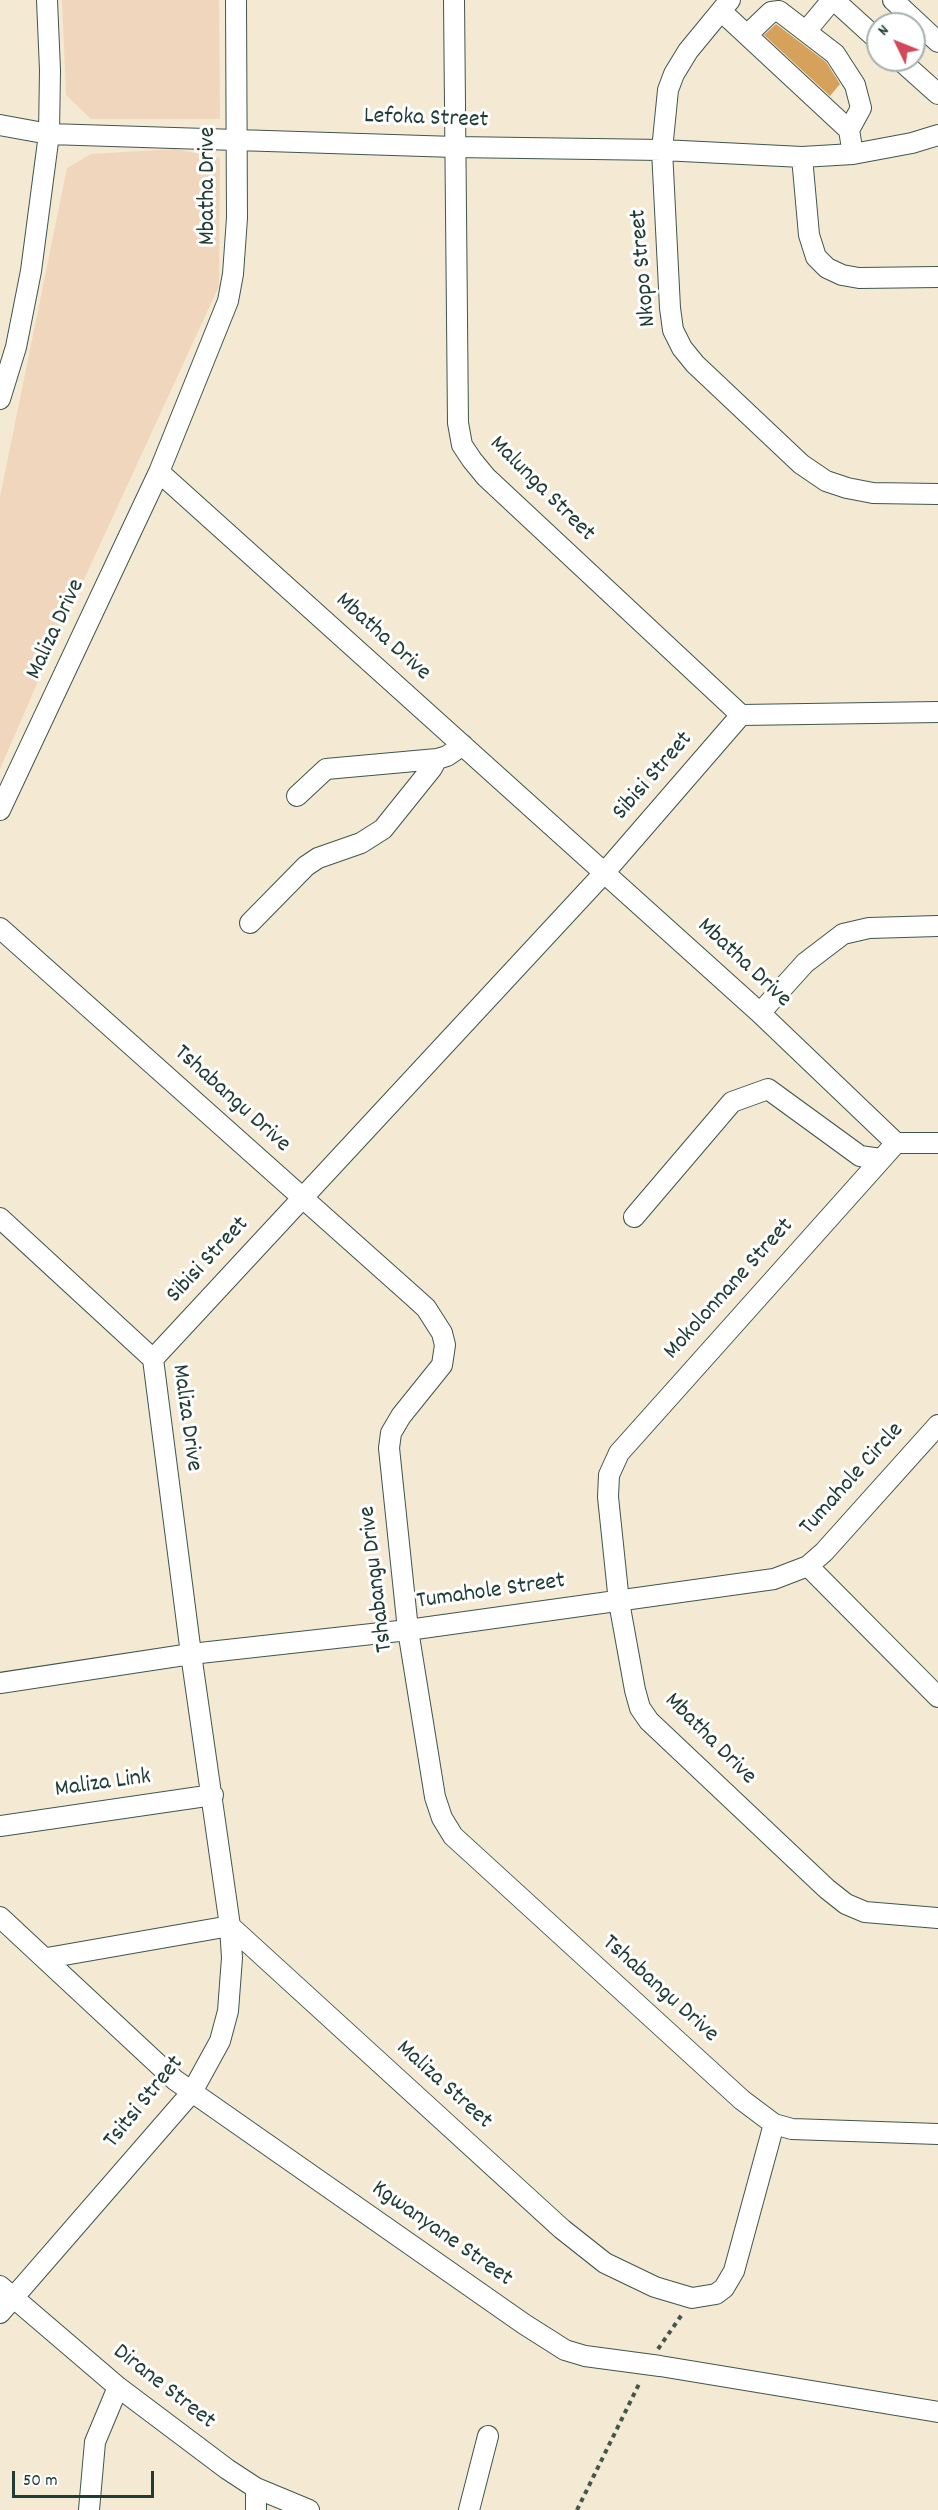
<!DOCTYPE html>
<html>
<head>
<meta charset="utf-8">
<style>
  body { margin:0 }
  #map { position:relative; width:938px; height:2510px; overflow:hidden; background:#f4e9d2; font-family:Dekko,sans-serif }
  canvas { display:block }
  .north { position:absolute; left:866px; top:12px; width:60px; height:60px; box-sizing:border-box; background:#fff; border:2px solid #a5b1ae; border-radius:50%; rotate:313deg; font-size:16px; font-weight:700; line-height:24px; text-align:center; color:#1f3d34 }
  .north::after { content:''; display:block; margin:auto; width:21px; height:27px; background:#d1495b; clip-path:polygon(50% 0,100% 100%,50% 72%,0 100%) }
  .scale { position:absolute; left:12px; top:2471px; width:142px; height:27px; box-sizing:border-box; border:3px solid #1f3d34; border-top:0; padding-left:8px; font-size:18px; line-height:21px; white-space:nowrap; color:#1f3d34; -webkit-text-stroke:4px #fff; paint-order:stroke }
</style>
</head>
<body>
<div id="map">
<canvas width="938" height="2510"></canvas>
<div class="north">N</div>
<div class="scale">50 m</div>
</div>
<script>
const context = document.querySelector('canvas').getContext('2d');
context.lineJoin = 'round';
function fill(path, color) { context.fillStyle = color; context.fill(path, 'evenodd'); }
const shape = rows => new Path2D(rows.map(r => 'M' + r).join(''));
function stroke(path, color, width, dash) { context.strokeStyle = color; context.lineWidth = width; context.lineCap = dash ? 'butt' : 'round'; context.setLineDash(dash || []); context.stroke(path); }
function drawText(font, color, halo, rows, align = 'center') {
  context.font = font + ' Dekko,sans-serif'; context.lineWidth = 6; context.setLineDash([]); context.textBaseline = 'middle'; context.strokeStyle = halo; context.fillStyle = color; for (const [text, x, y, turn = 0] of rows) {
    context.save(); context.translate(x, y); context.rotate((+turn || 0) * Math.PI / 180); context.textAlign = isNaN(turn) ? turn : align; if (halo) context.strokeText(text, 0, 0); context.fillText(text, 0, 0); context.restore();
  }
}
fill(shape([
  [62,0,219,0,220,119,91,119,66,95],
  [175,149,220,158,219,286,52,649,0,769,0,497,67,168,91,154]
]), '#f0d6bc');
fill(shape([
  [776,24,826,62,840,84,830,96,764,35]
]), '#d5a15b');
const minor = shape([
  [454,0,458,423,462,445,472,460,486,477,741,715,938,712],
  [730,0,688,51,674,74,668,90,662,150,670,308,673,330,682,348,695,364,801,464,826,481,847,488,873,493,938,494],
  [834,0,878,40],
  [893,0,938,42],
  [721,11,849,130,853,154],
  [807,30,832,0],
  [747,35,771,12,779,11,835,54,855,85,861,108,849,130],
  [900,60,938,94],
  [0,125,49,134,455,147,662,150,802,157,853,154,912,143,938,135],
  [802,157,809,235,816,257,827,268,842,275,859,278,938,277],
  [0,399,16,347,31,271,49,134,50,70,47,0],
  [159,472,760,1013,896,1143,938,1143],
  [297,796,326,769,437,759,447,756,463,745],
  [0,810,159,472,228,301,233,274,237,218,236,0],
  [250,923,306,866,318,858,361,843,383,829,432,768,437,759],
  [0,928,415,1298,426,1308,442,1333,445,1345,442,1365,401,1416,391,1433,389,1448,408,1630,435,1797,442,1818,453,1836,742,2100,774,2124,792,2129,938,2134],
  [760,1013,805,963,843,934,869,928,938,926],
  [896,1143,619,1453,609,1475,608,1497,619,1602,635,1690,640,1708,649,1721,827,1889,846,1904,865,1912,938,1918],
  [634,1217,732,1102,768,1089,860,1156,881,1159],
  [0,1218,153,1359,191,1654,230,1926,232,1958,228,2011,220,2041,192,2092,0,2313],
  [153,1359,605,872,741,715],
  [808,1566,938,1697],
  [0,1683,191,1654,408,1630,774,1579,808,1566,824,1552,938,1425],
  [0,1826,213,1795],
  [0,1917,175,2080,524,2324,565,2350,585,2356,660,2366,938,2412],
  [230,1926,562,2229,605,2263,655,2287,692,2298,716,2294,724,2288,734,2271,774,2124],
  [47,1958,230,1926],
  [0,2286,118,2387,227,2469,256,2488,309,2510],
  [89,2510,95,2442,118,2387],
  [256,2510,256,2488],
  [469,2510,488,2436]
]);
stroke(minor, '#3f574c', 22);
stroke(shape([
  [658,2349,683,2313],
  [577,2510,640,2382]
]), '#3f574c', 4, [4.5, 4.5]);
stroke(minor, '#fff', 20);
drawText('24px', '#1f3d34', '#fff', [
  ["Lefoka Street",426,120,2],
  ["Mbatha Drive",210,186,-90],
  ["Nkopo Street",645,268,-95],
  ["Malunga Street",541,490,45],
  ["Maliza Drive",57,630,-65],
  ["Mbatha Drive",382,638,42],
  ["Sibisi Street",654,777,-49],
  ["Mbatha Drive",743,964,43],
  ["Tshabangu Drive",231,1100,42],
  ["Sibisi Street",209,1261,-47],
  ["Mokolonnane Street",730,1290,-48],
  ["Maliza Drive",185,1418,82],
  ["Tumahole Circle",853,1480,-48],
  ["Tshabangu Drive",378,1579,-97],
  ["Tumahole Street",491,1593,-8],
  ["Mbatha Drive",709,1740,45],
  ["Maliza Link",103,1785,-8],
  ["Tshabangu Drive",659,1990,42],
  ["Maliza Street",443,2086,42],
  ["Tsitsi Street",145,2103,-51],
  ["Kgwanyane Street",441,2235,35],
  ["Dirane Street",163,2388,38]
]);
</script>
</body>
</html>
